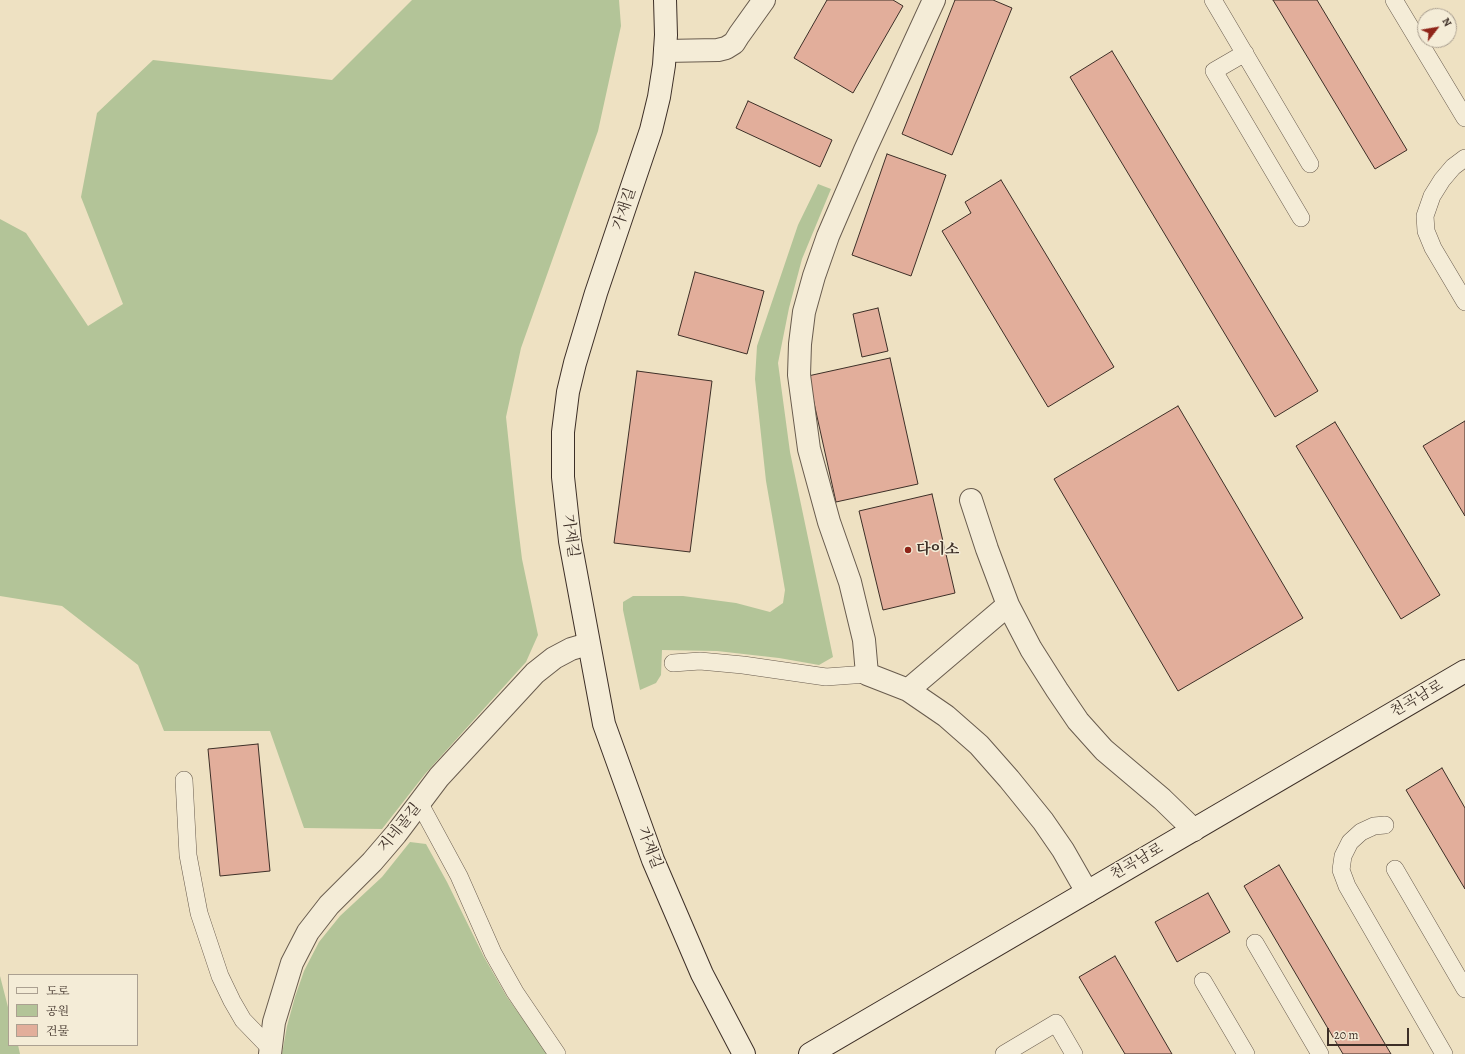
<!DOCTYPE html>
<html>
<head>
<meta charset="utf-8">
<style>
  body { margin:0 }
  #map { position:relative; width:1465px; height:1054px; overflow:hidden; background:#eee1c2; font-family:Alegreya,"Noto Serif KR",serif }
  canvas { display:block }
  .legend { position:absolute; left:8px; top:974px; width:130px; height:72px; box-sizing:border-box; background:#f4ecd7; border:1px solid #aba091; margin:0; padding:5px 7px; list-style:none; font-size:12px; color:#3d2f27 }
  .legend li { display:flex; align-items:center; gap:8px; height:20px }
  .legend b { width:20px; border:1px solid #aba091 }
  .north { position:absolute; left:1417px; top:8px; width:40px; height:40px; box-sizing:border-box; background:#f4ecd7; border:1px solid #aba091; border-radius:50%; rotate:59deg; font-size:11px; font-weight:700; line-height:16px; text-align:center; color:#3d2f27 }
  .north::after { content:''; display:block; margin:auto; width:14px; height:18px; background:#8f2418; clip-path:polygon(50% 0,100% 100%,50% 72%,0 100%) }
  .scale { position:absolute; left:1327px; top:1028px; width:82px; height:18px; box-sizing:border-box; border:2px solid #3d2f27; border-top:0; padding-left:5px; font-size:12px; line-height:14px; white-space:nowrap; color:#3d2f27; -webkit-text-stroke:3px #f4ecd7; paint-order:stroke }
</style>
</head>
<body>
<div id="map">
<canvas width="1465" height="1054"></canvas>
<ul class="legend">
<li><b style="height:5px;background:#f4ecd7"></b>도로</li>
<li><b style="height:11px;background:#b3c498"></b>공원</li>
<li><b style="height:11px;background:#e2ae9b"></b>건물</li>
</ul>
<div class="north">N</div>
<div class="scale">20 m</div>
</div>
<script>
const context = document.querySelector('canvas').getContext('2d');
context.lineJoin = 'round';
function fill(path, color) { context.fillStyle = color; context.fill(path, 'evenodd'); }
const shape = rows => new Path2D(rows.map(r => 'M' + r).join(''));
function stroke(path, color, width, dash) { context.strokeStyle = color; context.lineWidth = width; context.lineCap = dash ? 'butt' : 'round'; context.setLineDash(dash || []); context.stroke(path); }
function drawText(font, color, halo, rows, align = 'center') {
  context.font = font + ' Alegreya,"Noto Serif KR",serif'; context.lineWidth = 3; context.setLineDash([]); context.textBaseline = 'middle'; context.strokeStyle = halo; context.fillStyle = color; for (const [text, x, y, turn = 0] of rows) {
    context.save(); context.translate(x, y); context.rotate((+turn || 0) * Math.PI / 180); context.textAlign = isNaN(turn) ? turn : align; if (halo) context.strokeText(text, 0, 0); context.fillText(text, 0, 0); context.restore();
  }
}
fill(shape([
  [412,0,619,0,621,26,598,131,521,348,506,417,515,502,522,559,538,635,526,662,425,774,382,829,304,828,270,731,164,731,138,665,62,606,0,596,0,219,26,233,88,326,123,304,81,197,97,113,153,60,332,80],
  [818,184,831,189,802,259,789,308,778,363,790,452,833,657,819,665,779,658,717,651,662,650,661,675,656,683,640,690,623,610,623,602,633,596,683,596,736,603,770,612,783,603,785,590,766,481,755,379,757,346,798,225],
  [410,842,426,844,447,882,484,957,507,997,548,1054,282,1054,287,1026,295,997,304,971,319,942,340,916,382,877],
  [0,976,9,1011,9,1045,18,1045,20,1054,0,1054]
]), '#b3c498');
const building = shape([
  [827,0,893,0,903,6,853,93,794,58,827,0],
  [955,0,993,0,1012,8,952,155,902,134,955,0],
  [1273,0,1317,0,1407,150,1375,169,1273,0],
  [1112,51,1318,391,1275,417,1070,77,1112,51],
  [748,101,832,140,820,167,736,128,748,101],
  [887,154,946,175,911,276,852,255,887,154],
  [1001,180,1114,367,1048,407,942,231,971,213,965,202,1001,180],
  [695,272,764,291,747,354,678,335,695,272],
  [878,308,888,351,862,357,853,314,878,308],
  [890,358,918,484,836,502,808,376,890,358],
  [637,371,712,381,690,552,614,543,637,371],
  [1178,406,1303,618,1178,691,1054,479,1178,406],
  [1465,421,1465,516,1423,446,1465,421],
  [1335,422,1440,595,1401,619,1296,446,1335,422],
  [932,494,955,593,883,610,859,511,932,494],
  [258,744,270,871,220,876,208,749,258,744],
  [1442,768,1465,808,1465,889,1406,790,1442,768],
  [1279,865,1391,1054,1343,1054,1244,886,1279,865],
  [1208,893,1230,932,1177,962,1155,922,1208,893],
  [1115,956,1172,1054,1125,1054,1079,977,1115,956]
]);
fill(building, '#e2ae9b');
stroke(building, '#3d2f27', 1);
const lane = shape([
  [1213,0,1310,164],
  [1394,0,1465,118],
  [1245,53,1214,71,1301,218],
  [1465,158,1453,167,1442,180,1432,196,1425,216,1426,231,1433,248,1465,302],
  [673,663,700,661,743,665,826,677,867,674],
  [184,780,188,855,199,913,220,976,232,1001,243,1020,270,1048],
  [420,804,459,876,493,953,515,992,557,1054],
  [1385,825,1374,826,1361,832,1350,842,1343,856,1341,870,1347,886,1444,1054],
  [1395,869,1465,989],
  [1255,943,1320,1054],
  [1203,981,1246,1054],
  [1004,1054,1056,1023,1074,1054]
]);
const street = shape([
  [934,0,865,150,828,236,814,276,804,312,800,344,799,375,809,449,829,522,850,582,864,640,867,674,908,690,946,716,979,745,1009,779,1043,821,1063,850,1087,892],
  [665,51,718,50,726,48,734,43,739,35,764,0],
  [971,500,987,549,1008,605,1031,649,1057,690,1078,721,1104,750,1162,799,1194,830],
  [908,690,1008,605],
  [270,1054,274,1022,292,963,308,932,329,905,372,862,396,834,439,777,535,673,554,658,571,649,588,644]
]);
const secondary = shape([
  [665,0,666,35,664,65,659,97,651,130,596,293,575,363,568,392,563,432,563,477,570,541,604,724,653,860,702,974,744,1054],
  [810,1054,1465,671]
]);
stroke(lane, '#695c4e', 18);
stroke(street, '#695c4e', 24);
stroke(secondary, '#3d2f27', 24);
stroke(lane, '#f4ecd7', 17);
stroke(street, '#f4ecd7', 22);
stroke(secondary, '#f4ecd7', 22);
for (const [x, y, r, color] of [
  [908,550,4,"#8f2418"]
]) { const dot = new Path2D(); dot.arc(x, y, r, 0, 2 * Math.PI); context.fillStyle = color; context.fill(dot); stroke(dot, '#f4ecd7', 1.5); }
drawText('15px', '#3d2f27', '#f4ecd7', [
  ["가재길",625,209,-72],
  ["가재길",570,536,82],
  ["천곡남로",1417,699,-30],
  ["지네골길",400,828,-51],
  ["가재길",649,848,69],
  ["천곡남로",1137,862,-30]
]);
drawText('bold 15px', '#3d2f27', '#f4ecd7', [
  ["다이소",916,550]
], 'left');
</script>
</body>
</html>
